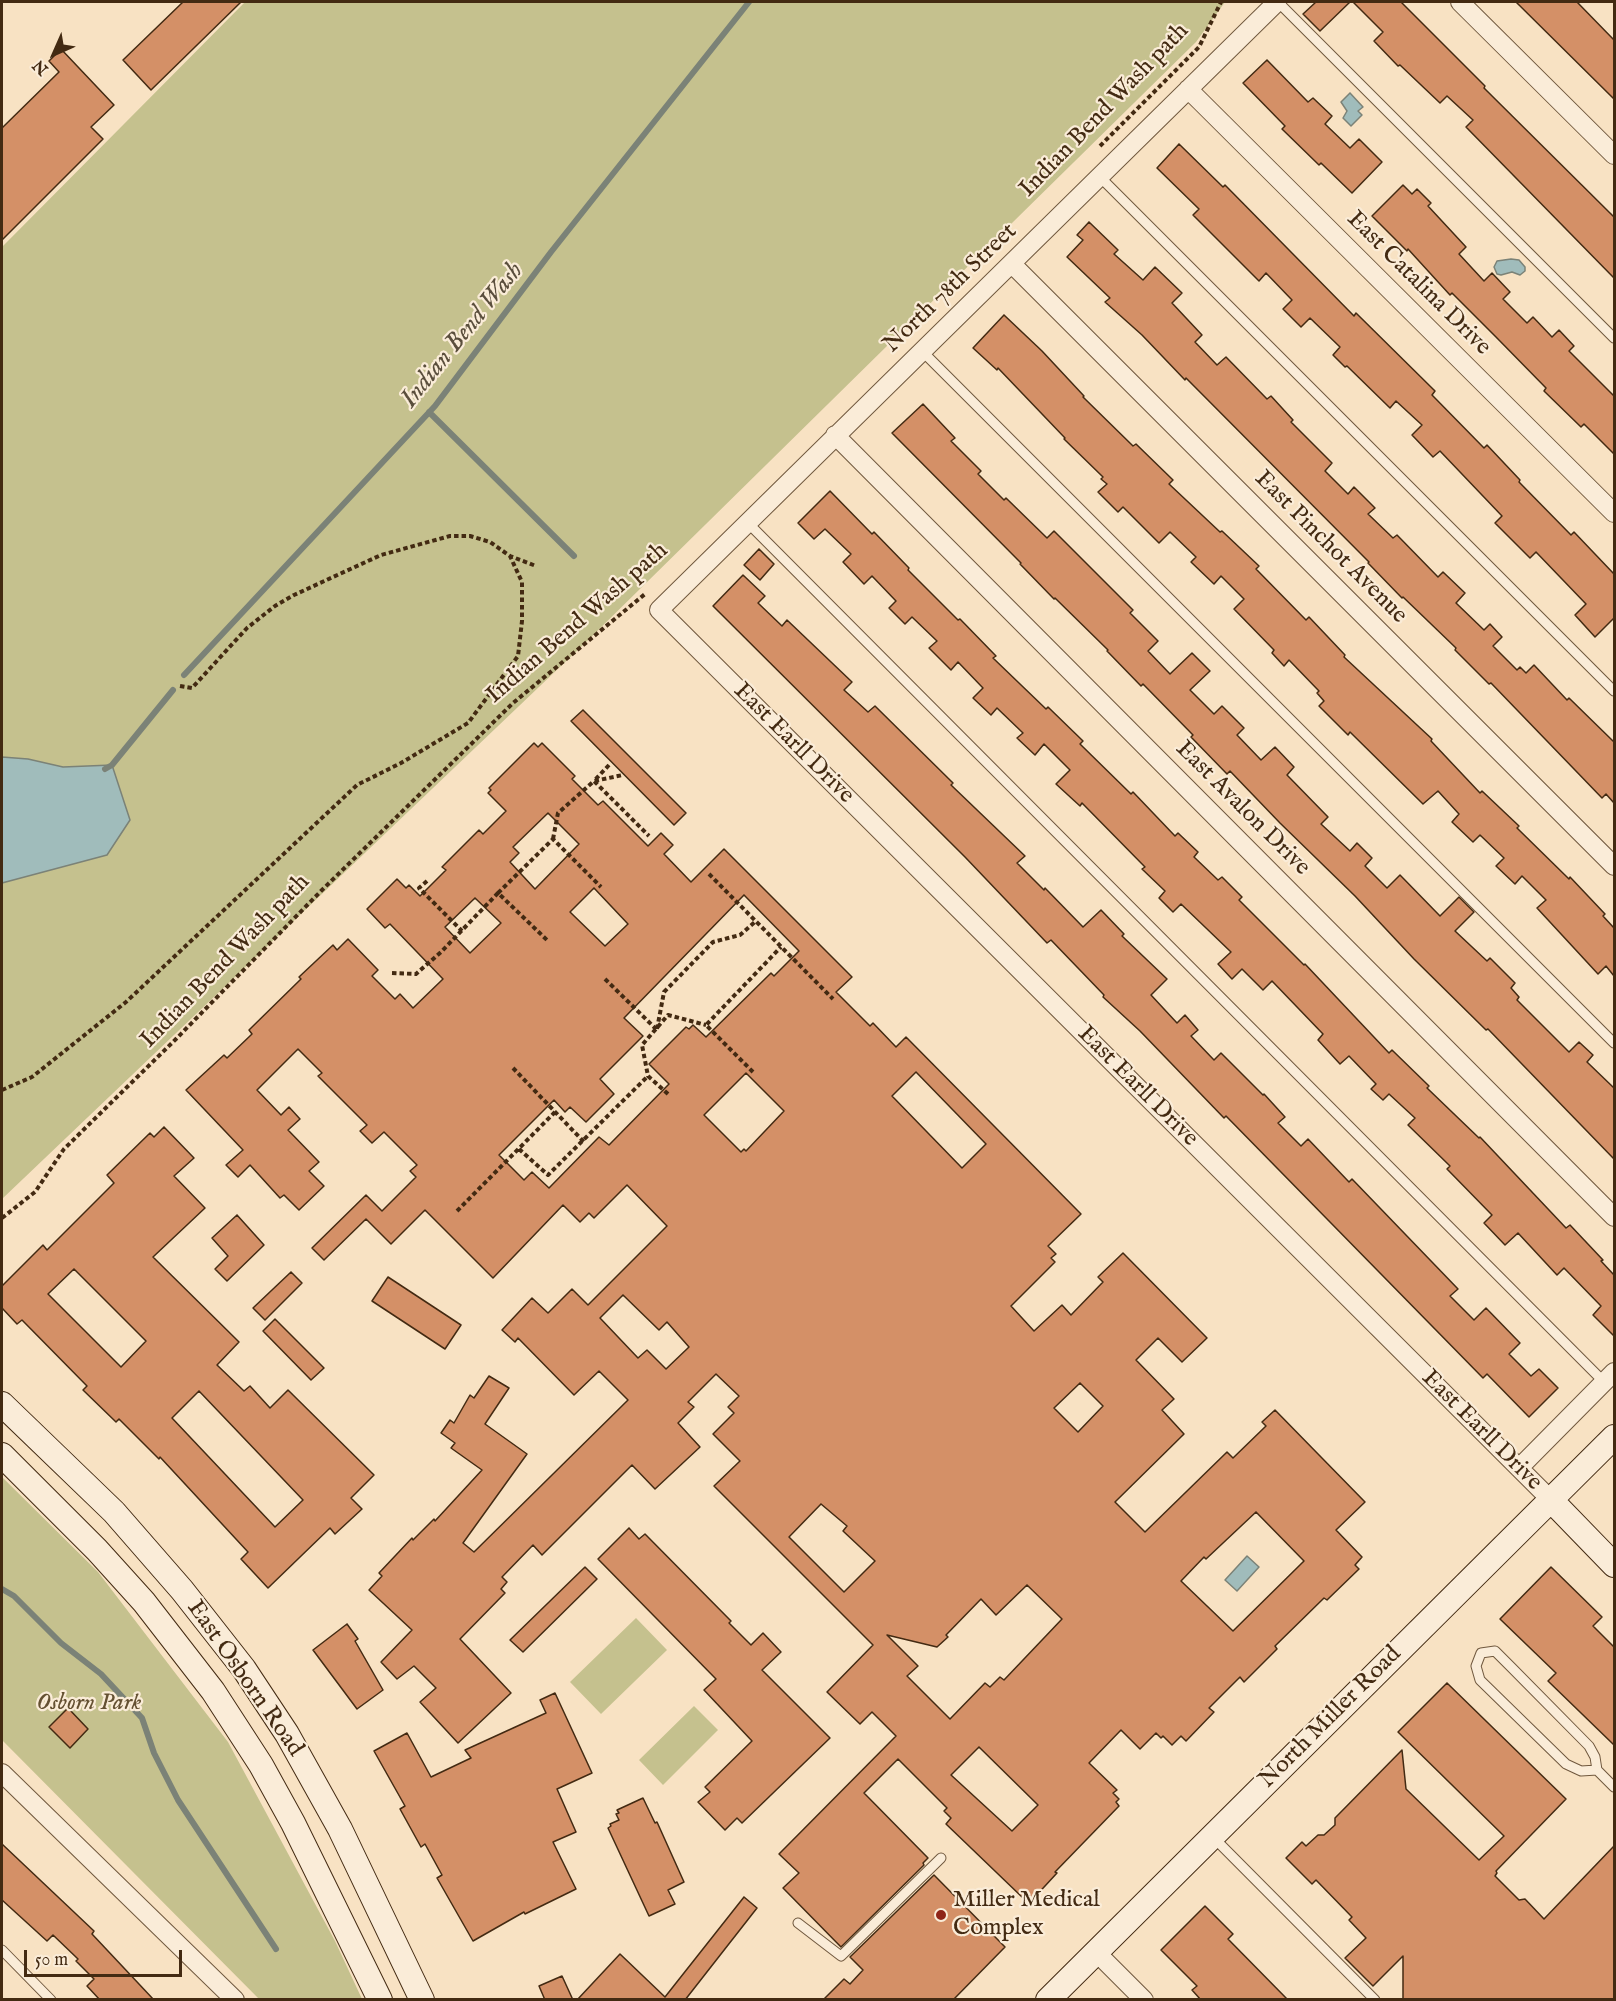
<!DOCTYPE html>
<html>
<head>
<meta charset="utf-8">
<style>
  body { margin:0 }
  #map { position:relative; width:1616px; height:2001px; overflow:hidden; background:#f8e2c3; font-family:"IM FELL English",serif }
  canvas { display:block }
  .frame { position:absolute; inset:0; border:3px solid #432a12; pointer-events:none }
  .north { position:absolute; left:24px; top:24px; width:60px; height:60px; -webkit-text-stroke:4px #faecd8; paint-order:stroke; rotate:225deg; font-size:16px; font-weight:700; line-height:24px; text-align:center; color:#432a12 }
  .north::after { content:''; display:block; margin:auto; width:21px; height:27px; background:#432a12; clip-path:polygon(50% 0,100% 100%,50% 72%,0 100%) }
  .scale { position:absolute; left:24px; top:1950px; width:158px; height:27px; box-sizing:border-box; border:3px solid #432a12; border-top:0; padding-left:8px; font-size:18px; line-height:21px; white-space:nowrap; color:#432a12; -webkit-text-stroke:4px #faecd8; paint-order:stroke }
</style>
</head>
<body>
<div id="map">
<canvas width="1616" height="2001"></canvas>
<div class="frame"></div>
<div class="north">N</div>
<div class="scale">50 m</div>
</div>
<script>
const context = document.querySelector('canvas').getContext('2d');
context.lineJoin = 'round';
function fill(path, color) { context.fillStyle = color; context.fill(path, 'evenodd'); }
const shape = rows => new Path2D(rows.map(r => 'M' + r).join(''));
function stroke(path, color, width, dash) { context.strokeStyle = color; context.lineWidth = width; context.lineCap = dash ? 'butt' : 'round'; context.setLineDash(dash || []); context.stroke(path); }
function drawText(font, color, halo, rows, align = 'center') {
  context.font = font + ' "IM FELL English",serif'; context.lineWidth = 4.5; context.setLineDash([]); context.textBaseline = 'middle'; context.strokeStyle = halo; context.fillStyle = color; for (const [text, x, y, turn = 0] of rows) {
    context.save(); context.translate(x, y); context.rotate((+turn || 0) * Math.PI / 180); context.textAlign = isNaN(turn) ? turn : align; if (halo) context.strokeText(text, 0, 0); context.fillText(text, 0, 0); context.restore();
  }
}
fill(shape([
  [245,2,1225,2,1196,42,583,645,2,1199,2,247],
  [2,1477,98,1572,228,1742,335,1941,362,1999,259,1999,2,1740],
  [636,1618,667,1650,601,1714,570,1682],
  [694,1706,718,1730,663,1785,639,1760]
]), '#c5c18e');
const water = shape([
  [1350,93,1363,107,1358,111,1362,115,1351,126,1343,118,1347,111,1341,102,1350,93],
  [1511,259,1519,260,1525,267,1525,271,1520,275,1512,272,1501,275,1497,274,1494,267,1497,261,1511,259],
  [2,757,28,759,63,767,112,765,130,820,107,855,2,883,2,757],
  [1247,1556,1259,1567,1237,1591,1225,1580,1247,1556]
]);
fill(water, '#a0bcbb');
stroke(water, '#7b8277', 1.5);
stroke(shape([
  [429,412,574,556],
  [184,675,435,406,551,252,749,2],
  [105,769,112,765,173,690],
  [2,1589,14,1596,61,1643,101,1674,142,1718,154,1753,178,1800,276,1949]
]), '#7b8277', 6);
const building = shape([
  [183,2,241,2,151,90,123,60,183,2],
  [1316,2,1350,2,1320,31,1303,14,1316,2],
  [1353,2,1401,2,1485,86,1484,88,1614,217,1614,278,1466,127,1473,120,1447,96,1440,103,1400,65,1398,66,1374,41,1383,32,1353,2],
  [1516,2,1577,2,1614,40,1614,99,1516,2],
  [61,49,114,105,91,127,103,139,2,240,2,128,59,72,49,61,61,49],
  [1267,60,1308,102,1313,98,1332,116,1325,124,1350,148,1359,139,1382,162,1352,193,1321,163,1319,165,1282,129,1285,126,1243,83,1267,60],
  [1179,144,1223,187,1225,185,1354,316,1356,313,1435,391,1432,395,1484,448,1487,445,1520,480,1519,482,1571,535,1574,532,1614,574,1614,618,1595,637,1575,615,1586,604,1536,552,1530,558,1495,523,1502,516,1440,451,1433,457,1412,435,1422,425,1396,401,1390,408,1347,366,1345,367,1333,355,1340,347,1310,318,1301,327,1283,309,1292,300,1266,273,1259,281,1193,215,1199,209,1157,168,1179,144],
  [1403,185,1412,194,1417,189,1431,203,1428,206,1466,247,1459,254,1484,281,1492,273,1510,292,1503,299,1527,323,1533,317,1552,337,1559,330,1574,346,1569,351,1614,396,1614,454,1584,424,1581,427,1544,391,1546,388,1496,337,1452,293,1450,295,1408,249,1407,251,1372,216,1403,185],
  [1089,222,1118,250,1114,254,1143,280,1155,267,1182,293,1172,303,1202,335,1195,342,1217,365,1226,357,1267,399,1271,396,1293,420,1291,422,1332,463,1325,471,1348,494,1354,487,1375,508,1368,514,1393,538,1397,535,1438,577,1443,572,1465,593,1456,603,1484,630,1490,624,1502,637,1493,646,1517,670,1520,667,1526,673,1534,665,1567,700,1569,698,1614,742,1614,803,1606,794,1602,798,1491,683,1489,684,1455,650,1456,648,1403,597,1402,598,1368,563,1369,562,1186,378,1185,380,1142,335,1105,302,1110,298,1067,257,1083,240,1077,235,1089,222],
  [1004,315,1042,351,1084,396,1083,397,1133,446,1136,444,1173,480,1169,484,1220,532,1222,531,1259,566,1256,569,1306,620,1309,617,1345,655,1344,657,1432,739,1431,741,1480,793,1482,791,1519,826,1517,828,1569,879,1570,877,1605,914,1603,916,1614,928,1614,976,1606,966,1598,974,1537,908,1546,900,1522,876,1515,884,1496,866,1504,858,1480,835,1473,842,1452,822,1459,814,1438,791,1423,804,1350,732,1348,735,1319,706,1324,701,1317,693,1319,691,1289,660,1284,666,1272,653,1274,650,1234,609,1244,599,1221,576,1214,584,1191,562,1196,557,1170,532,1159,543,1123,507,1118,512,1098,492,1107,484,1101,479,1103,477,1064,439,1065,438,998,368,997,370,973,348,1004,315],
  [923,404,955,438,951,441,981,471,978,474,1004,500,1006,498,1047,538,1054,531,1133,610,1130,613,1158,641,1148,651,1170,674,1192,653,1210,671,1190,690,1214,714,1222,706,1244,728,1237,735,1261,760,1275,747,1294,767,1287,775,1328,817,1321,824,1350,851,1357,843,1372,858,1365,866,1387,888,1400,875,1440,916,1459,897,1474,912,1455,931,1487,961,1490,958,1515,983,1511,988,1519,997,1517,1000,1569,1052,1579,1042,1593,1055,1587,1062,1614,1088,1614,1159,1488,1029,1486,1030,1414,959,1355,896,1280,823,1230,771,1227,774,1191,737,1193,735,1143,684,1141,686,1107,651,1108,650,1055,598,1054,599,1020,564,1021,563,892,433,923,404],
  [830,491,872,534,874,532,909,568,908,570,958,620,960,619,996,656,993,658,1046,709,1048,707,1083,741,1080,744,1131,794,1133,792,1175,836,1178,833,1198,852,1194,857,1218,880,1222,877,1242,897,1239,900,1304,965,1305,964,1389,1053,1392,1050,1429,1086,1427,1088,1479,1138,1480,1137,1566,1228,1570,1225,1603,1260,1601,1261,1614,1275,1614,1336,1593,1315,1601,1306,1564,1268,1557,1275,1518,1233,1505,1245,1484,1223,1492,1215,1447,1169,1450,1166,1408,1125,1415,1118,1389,1094,1383,1100,1371,1089,1376,1084,1349,1056,1340,1064,1318,1040,1323,1034,1272,981,1263,990,1242,969,1232,979,1218,964,1231,952,1181,904,1173,912,1159,898,1165,891,1142,869,1145,867,1082,803,1080,806,1056,784,1070,770,1044,744,1035,755,1017,738,1023,733,997,708,991,715,973,698,983,688,958,662,951,670,929,648,937,641,912,617,905,624,889,608,896,601,872,576,864,584,843,562,851,554,825,529,814,539,798,523,830,491],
  [759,549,774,564,760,580,744,565,759,549],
  [743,575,765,596,758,603,782,626,787,620,852,682,844,690,868,712,875,706,953,783,951,785,1025,856,1017,863,1044,890,1045,888,1083,927,1101,910,1124,934,1122,936,1167,979,1151,995,1177,1023,1185,1015,1198,1030,1191,1036,1214,1060,1221,1053,1263,1095,1264,1094,1285,1117,1278,1123,1301,1146,1308,1139,1349,1182,1352,1179,1458,1289,1450,1296,1474,1320,1486,1308,1520,1343,1509,1354,1531,1376,1539,1369,1558,1388,1529,1417,1487,1374,1483,1378,1226,1116,1224,1118,1140,1031,1103,997,1104,995,1051,940,1047,943,965,857,713,606,743,575],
  [583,710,686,813,674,825,571,721,583,710],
  [534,743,538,747,542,743,575,776,572,779,598,805,603,801,648,846,661,833,673,845,664,854,691,882,724,849,852,977,836,992,870,1026,873,1023,896,1047,906,1037,1081,1214,1048,1246,1056,1254,1051,1258,1055,1262,1011,1306,1034,1331,1062,1305,1071,1315,1103,1282,1098,1277,1123,1253,1207,1338,1182,1362,1158,1338,1136,1360,1174,1399,1162,1410,1184,1434,1115,1502,1145,1532,1227,1452,1233,1458,1266,1426,1262,1422,1275,1410,1365,1502,1336,1530,1362,1557,1355,1565,1359,1569,1327,1600,1324,1598,1275,1646,1277,1649,1244,1682,1240,1677,1209,1708,1214,1712,1186,1741,1181,1736,1172,1745,1163,1736,1161,1738,1156,1733,1140,1749,1121,1730,1089,1763,1117,1790,1113,1793,1119,1799,1116,1802,1119,1806,1055,1872,1057,1873,1033,1899,1026,1893,1022,1897,946,1824,951,1818,944,1811,947,1808,898,1759,864,1793,928,1858,923,1863,924,1865,841,1947,783,1888,799,1873,779,1854,896,1736,872,1712,860,1724,827,1692,873,1645,714,1486,740,1461,713,1434,734,1413,728,1407,739,1396,716,1374,688,1402,694,1407,678,1423,700,1447,655,1489,632,1465,542,1555,533,1545,502,1577,507,1582,501,1589,505,1593,460,1639,511,1693,458,1743,420,1702,436,1688,414,1666,397,1679,381,1662,412,1630,369,1590,382,1576,379,1573,412,1538,413,1540,434,1519,435,1521,482,1470,451,1448,455,1443,441,1433,450,1420,454,1423,470,1395,474,1398,489,1376,509,1388,485,1424,527,1454,463,1543,474,1552,628,1400,599,1371,574,1395,518,1338,515,1342,502,1330,532,1298,548,1313,572,1289,588,1305,667,1226,627,1185,594,1218,589,1213,580,1222,563,1205,493,1278,425,1210,391,1244,366,1219,324,1260,312,1248,366,1195,382,1211,416,1177,410,1171,417,1165,384,1132,372,1143,360,1131,367,1125,318,1076,322,1073,298,1049,257,1090,281,1115,289,1107,300,1119,288,1130,319,1162,309,1171,324,1186,299,1210,284,1195,280,1198,250,1165,238,1177,226,1165,243,1150,186,1090,224,1055,227,1058,252,1034,249,1030,301,979,299,977,333,945,337,950,348,939,378,970,372,976,395,999,400,994,413,1008,443,979,390,924,385,928,367,909,397,879,406,888,409,885,420,896,446,870,442,867,479,830,483,834,506,811,488,793,491,790,489,788,534,743],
  [548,813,579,844,535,889,510,862,519,853,513,847,548,813],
  [594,888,628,924,605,946,570,912,594,888],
  [744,895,799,951,774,976,771,973,706,1037,693,1025,689,1029,686,1027,649,1064,669,1084,609,1145,599,1137,549,1188,532,1172,524,1180,499,1155,554,1100,565,1112,570,1107,586,1122,614,1094,600,1079,643,1036,624,1018,744,895],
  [475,898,501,923,470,953,445,927,475,898],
  [916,1072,986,1144,962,1168,892,1096,916,1072],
  [746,1073,784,1111,746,1151,744,1149,741,1152,704,1115,746,1073],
  [623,1295,659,1330,667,1322,689,1347,666,1369,647,1350,638,1358,600,1318,623,1295],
  [1080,1383,1103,1406,1078,1432,1054,1408,1080,1383],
  [821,1504,847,1526,843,1531,875,1561,844,1592,789,1537,821,1504],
  [1256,1512,1304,1561,1233,1631,1181,1581,1204,1557,1206,1559,1256,1512],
  [1027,1585,1062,1619,1004,1680,1000,1677,990,1687,985,1683,950,1719,907,1676,918,1666,887,1635,937,1647,948,1637,946,1635,981,1599,996,1615,1027,1585],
  [979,1747,1038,1805,1012,1831,951,1775,979,1747],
  [164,1127,194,1158,174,1176,205,1208,153,1257,239,1342,217,1365,244,1391,250,1386,270,1408,288,1390,374,1475,351,1498,362,1509,335,1534,330,1528,268,1588,241,1559,248,1552,160,1457,159,1459,119,1419,116,1422,83,1390,87,1386,22,1320,17,1324,2,1308,2,1286,43,1245,47,1250,114,1183,107,1175,150,1133,154,1137,164,1127],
  [74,1269,146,1341,121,1367,48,1294,74,1269],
  [199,1391,303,1500,275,1527,172,1418,199,1391],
  [237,1215,264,1245,227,1281,215,1269,228,1256,212,1238,237,1215],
  [291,1272,302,1283,265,1320,253,1308,291,1272],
  [388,1277,461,1325,445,1349,372,1301,388,1277],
  [275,1319,324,1368,311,1380,263,1331,275,1319],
  [629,1528,639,1539,645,1534,731,1621,729,1623,751,1645,763,1633,781,1652,762,1670,830,1738,742,1823,737,1818,725,1830,698,1802,710,1792,705,1787,752,1741,704,1690,716,1679,598,1559,629,1528],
  [585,1567,597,1579,523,1652,510,1640,585,1567],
  [1551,1567,1602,1617,1593,1626,1614,1647,1614,1745,1548,1681,1556,1673,1500,1619,1551,1567],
  [347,1624,358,1639,355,1641,383,1690,357,1709,313,1650,347,1624],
  [1447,1683,1566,1799,1496,1871,1497,1873,1495,1876,1519,1900,1525,1899,1544,1919,1614,1846,1614,2000,1403,2000,1403,1956,1373,1986,1345,1958,1366,1938,1349,1920,1352,1917,1316,1880,1312,1884,1286,1858,1302,1842,1306,1846,1318,1835,1324,1835,1335,1825,1335,1818,1402,1750,1406,1789,1479,1860,1504,1836,1398,1732,1447,1683],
  [555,1693,592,1773,557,1789,576,1832,553,1842,576,1889,525,1914,524,1912,473,1941,437,1878,442,1875,425,1844,421,1847,400,1809,405,1806,374,1751,407,1733,431,1777,471,1758,465,1750,546,1713,540,1700,555,1693],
  [68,1708,88,1729,70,1748,49,1727,68,1708],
  [643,1798,655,1823,657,1822,684,1882,668,1890,675,1904,649,1916,608,1828,611,1826,610,1824,619,1820,616,1814,619,1813,617,1810,643,1798],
  [2,1844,94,1931,92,1934,154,2000,100,2000,87,1986,94,1979,76,1961,78,1959,53,1935,47,1941,2,1900,2,1844],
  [934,1875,1005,1947,953,2000,823,2000,844,1979,850,1984,863,1970,850,1957,934,1875],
  [744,1897,757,1908,685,2000,577,2000,620,1954,665,1997,744,1897],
  [1205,1906,1233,1934,1228,1939,1288,2000,1201,2000,1192,1990,1197,1986,1161,1950,1205,1906],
  [562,1976,573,2000,545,2000,539,1986,562,1976]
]);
fill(building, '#d49067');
stroke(building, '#432a12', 1.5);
const lane = shape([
  [1278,2,1614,338],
  [1100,177,1614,691],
  [922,351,1614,1043],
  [748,523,1604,1382],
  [1597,1770,1581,1771,1566,1764,1480,1680,1476,1666,1481,1653,1495,1651,1512,1668,1589,1746,1595,1757,1597,1770,1614,1787],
  [1213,1837,1375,2000],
  [798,1923,841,1956,941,1858],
  [2,1950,51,2000]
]);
const street = shape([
  [1277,2,659,610,1551,1500],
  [1460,2,1614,155],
  [1188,89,1614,513],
  [1012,264,1614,866],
  [835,435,1614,1217],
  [1519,1468,1614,1372],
  [2,1773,235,2000],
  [1096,1952,1144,2000]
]);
const secondary = shape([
  [2,1404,114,1512,182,1590,244,1669,287,1734,340,1829,422,2000],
  [2,1455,97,1550,144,1602,213,1691,261,1765,293,1823,380,2000],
  [1551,1500,1614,1565],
  [1048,2000,1614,1437]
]);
stroke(lane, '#70583e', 11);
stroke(street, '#70583e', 20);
stroke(secondary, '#432a12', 26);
stroke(shape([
  [1100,146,1199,47,1221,2],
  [180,686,192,688,247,628,275,606,294,595,381,555,450,536,470,536,490,542,510,556,536,566],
  [609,765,594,781,623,775],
  [553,839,558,813,594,781,649,836],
  [709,874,833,999],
  [427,881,419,888,462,931],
  [498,893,553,839,601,887],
  [392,973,416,974,441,952,498,893,547,940],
  [605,979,656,1029],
  [657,1029,664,992,713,942,740,935,756,921],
  [513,1068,584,1142],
  [753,1072,706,1025,781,947],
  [2,1090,32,1077,126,1002,357,785,401,763,468,723,518,656,522,621,522,582,510,556],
  [668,1094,648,1076,642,1045,668,1015,706,1025],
  [519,1149,548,1175,648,1076],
  [457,1211,555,1112],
  [2,1218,35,1192,64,1149,176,1039,321,891,513,703,645,594]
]), '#432a12', 4, [4.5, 3]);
stroke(lane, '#faecd8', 9);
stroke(street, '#faecd8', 18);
stroke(secondary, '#faecd8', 24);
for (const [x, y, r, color] of [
  [941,1915,6,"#8f2418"]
]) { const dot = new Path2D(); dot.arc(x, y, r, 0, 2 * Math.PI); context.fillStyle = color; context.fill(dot); stroke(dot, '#faecd8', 2); }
drawText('24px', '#432a12', '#faecd8', [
  ["Indian Bend Wash path",1105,111,-46],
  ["East Catalina Drive",1418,284,45],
  ["North 78th Street",951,289,-44],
  ["East Pinchot Avenue",1330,548,45],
  ["Indian Bend Wash path",578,624,-41],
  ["East Earll Drive",793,744,45],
  ["East Avalon Drive",1242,809,45],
  ["Indian Bend Wash path",226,962,-46],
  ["East Earll Drive",1137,1087,45],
  ["East Earll Drive",1481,1431,45],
  ["East Osborn Road",244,1679,55],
  ["North Miller Road",1331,1718,-45]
]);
drawText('italic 24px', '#645031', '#faecd8', [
  ["Osborn Park",89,1704]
]);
drawText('24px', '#432a12', '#faecd8', [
  ["Miller Medical",953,1901],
  ["Complex",953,1929]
], 'left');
drawText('italic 26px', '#5a4e3c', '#faecd8', [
  ["Indian Bend Wash",463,336,-51]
]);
</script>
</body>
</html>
